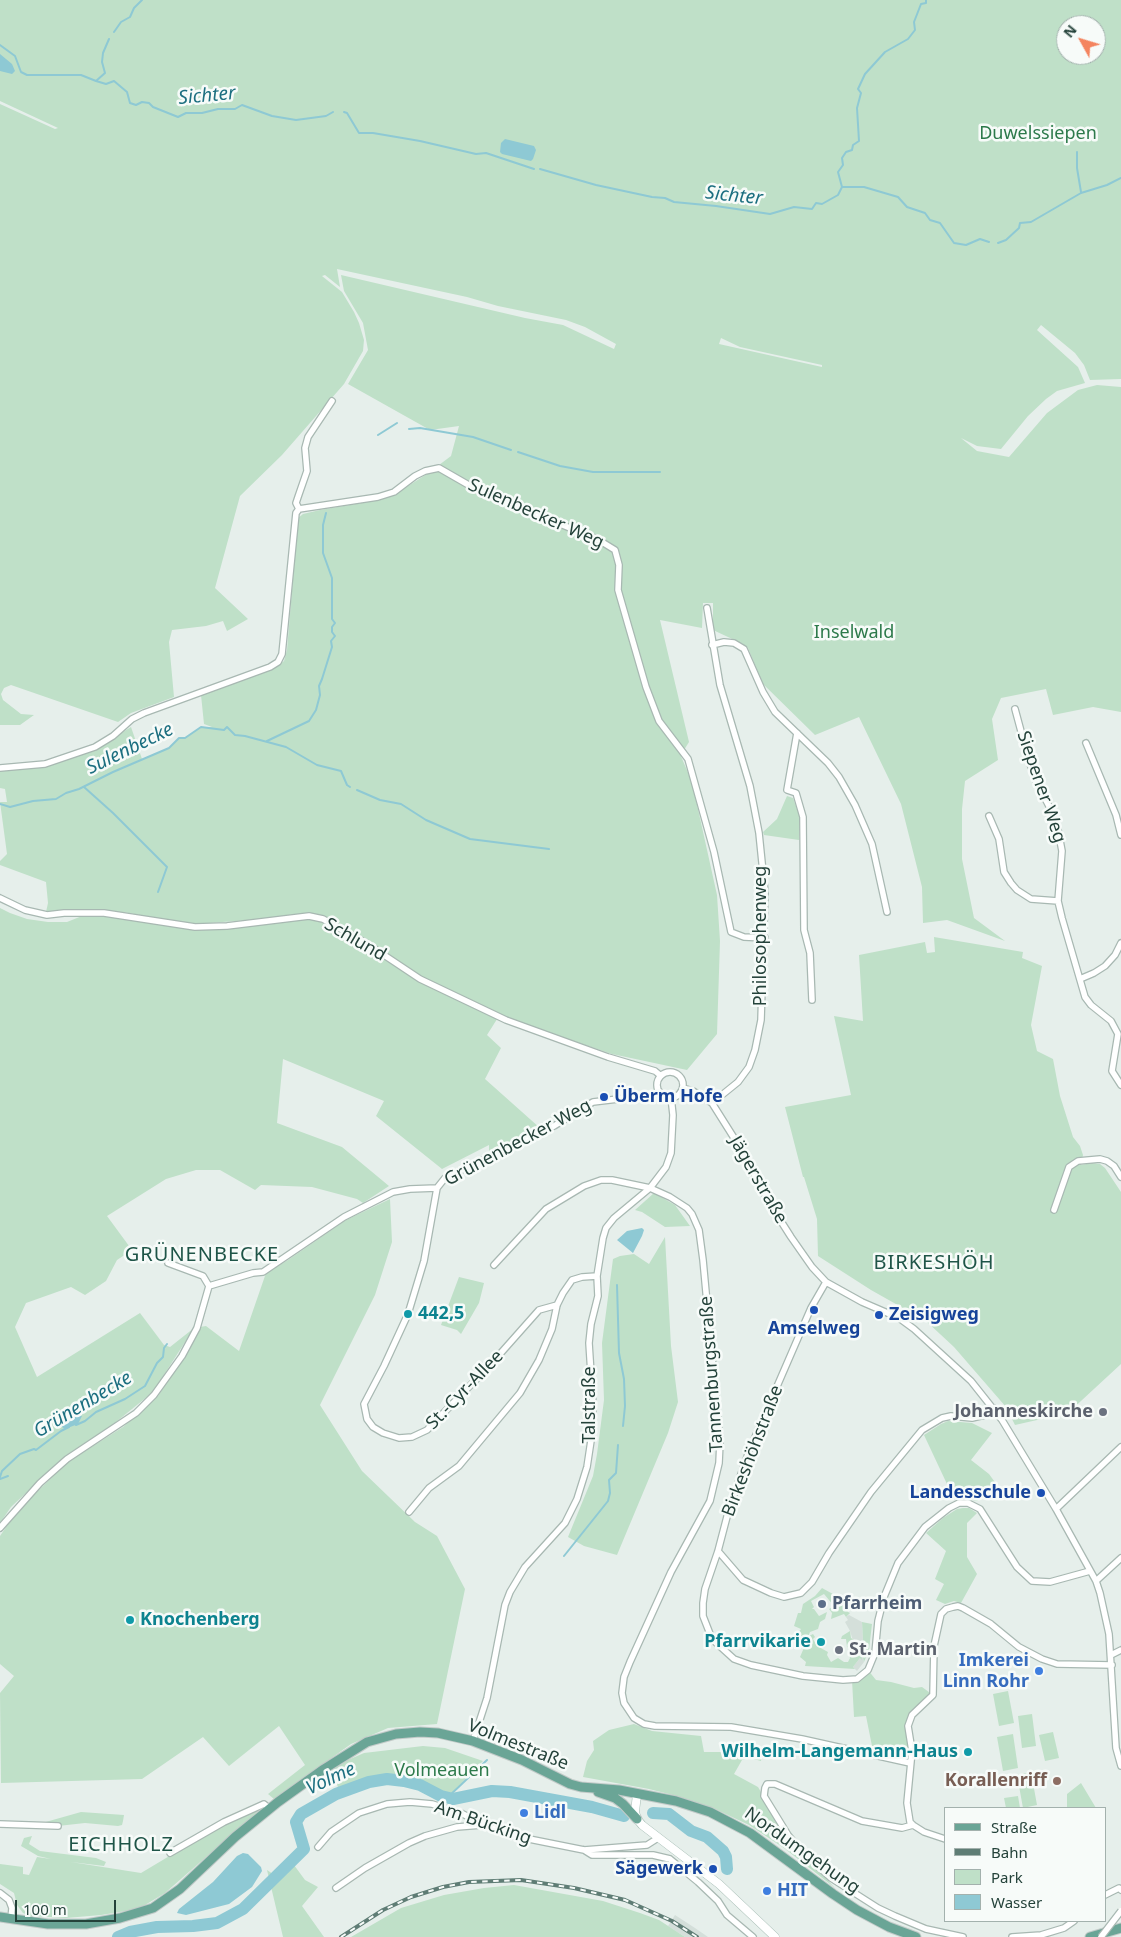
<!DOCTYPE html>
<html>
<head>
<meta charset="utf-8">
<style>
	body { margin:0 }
	#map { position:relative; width:1121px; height:1937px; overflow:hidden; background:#e6efeb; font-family:"Noto Sans",sans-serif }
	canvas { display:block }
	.legend { position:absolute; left:944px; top:1807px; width:162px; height:115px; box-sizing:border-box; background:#f7fbf9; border:1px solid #a3b1ad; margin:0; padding:6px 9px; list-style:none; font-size:15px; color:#24423a }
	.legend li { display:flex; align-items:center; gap:10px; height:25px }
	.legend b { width:25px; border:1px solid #a3b1ad }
	.north { position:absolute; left:1056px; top:15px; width:50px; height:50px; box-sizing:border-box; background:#f7fbf9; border:1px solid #a3b1ad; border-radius:50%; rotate:309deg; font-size:14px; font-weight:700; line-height:20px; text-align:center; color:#24423a }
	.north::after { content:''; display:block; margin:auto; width:18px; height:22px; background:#f4845f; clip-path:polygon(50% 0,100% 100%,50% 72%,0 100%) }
	.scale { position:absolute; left:15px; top:1900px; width:101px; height:22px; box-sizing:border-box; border:2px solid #24423a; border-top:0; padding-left:6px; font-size:15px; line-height:18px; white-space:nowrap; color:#24423a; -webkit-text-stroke:4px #f7fbf9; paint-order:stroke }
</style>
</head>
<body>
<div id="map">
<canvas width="1121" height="1937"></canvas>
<ul class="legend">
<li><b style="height:6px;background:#6aa596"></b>Straße</li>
<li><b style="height:6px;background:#5f7d75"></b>Bahn</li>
<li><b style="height:14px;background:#bfe0c8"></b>Park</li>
<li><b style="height:14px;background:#8ec9d4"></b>Wasser</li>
</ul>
<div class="north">N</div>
<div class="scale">100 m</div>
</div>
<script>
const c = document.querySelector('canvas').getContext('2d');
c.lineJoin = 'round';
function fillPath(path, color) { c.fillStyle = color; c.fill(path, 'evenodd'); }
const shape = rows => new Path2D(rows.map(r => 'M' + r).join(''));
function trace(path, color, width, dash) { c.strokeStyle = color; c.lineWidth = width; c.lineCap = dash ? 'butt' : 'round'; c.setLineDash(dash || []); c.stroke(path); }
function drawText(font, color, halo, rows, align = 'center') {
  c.font = font + ' "Noto Sans",sans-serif'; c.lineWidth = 5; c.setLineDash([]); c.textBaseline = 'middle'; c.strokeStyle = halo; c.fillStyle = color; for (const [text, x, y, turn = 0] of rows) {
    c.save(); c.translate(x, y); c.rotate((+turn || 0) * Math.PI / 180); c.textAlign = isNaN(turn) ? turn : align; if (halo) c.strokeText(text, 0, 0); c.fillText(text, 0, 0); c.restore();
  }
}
const built = shape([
	[849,1615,862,1622,863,1640,860,1645,864,1662,857,1671,853,1667,860,1658,858,1646,855,1647,850,1631,845,1622,848,1620,846,1617],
	[675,1915,695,1928,708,1937,685,1937,668,1926]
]);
const green = shape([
	[0,0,1121,0,1121,379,1090,380,1084,365,1075,353,1041,325,1037,330,1078,367,1085,383,1057,391,1046,399,1028,416,1001,449,977,446,961,438,977,451,1009,457,1047,413,1078,390,1097,385,1121,387,1121,712,1093,707,1053,715,1046,689,1001,698,992,719,998,760,965,781,962,809,962,859,974,918,1005,941,947,920,923,923,922,887,901,804,859,717,815,735,763,684,748,648,743,644,713,630,713,603,703,603,702,628,660,620,689,742,684,750,680,754,692,782,717,895,720,941,717,1034,687,1070,612,1054,499,1016,487,1035,501,1048,485,1079,540,1128,489,1153,489,1145,442,1169,376,1116,384,1101,283,1059,277,1123,342,1147,389,1186,363,1203,357,1199,312,1187,261,1185,255,1190,220,1170,196,1170,166,1179,107,1216,132,1250,117,1260,106,1281,85,1295,71,1287,26,1303,15,1327,37,1377,140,1313,164,1345,170,1347,194,1328,153,1392,111,1426,65,1456,11,1507,0,1523,0,908,10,913,27,919,48,922,67,922,87,914,195,928,309,918,331,925,409,975,492,1012,463,996,422,977,367,941,323,917,309,914,296,914,262,919,196,924,175,922,129,913,103,910,46,912,48,903,46,882,0,865,0,861,7,854,0,802,7,802,5,789,0,788,0,770,17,769,95,749,131,727,142,759,169,748,179,738,185,738,201,727,212,727,204,724,201,695,276,667,284,661,287,650,298,518,303,514,320,510,379,500,397,493,427,474,451,456,459,426,430,430,348,384,368,350,363,323,344,291,341,275,525,318,563,325,614,349,616,344,585,327,566,320,498,306,467,297,337,269,340,287,325,275,322,276,342,292,354,312,359,323,364,340,363,351,344,384,282,455,240,496,215,588,248,619,227,631,223,621,206,626,172,630,169,642,174,697,131,713,118,722,11,685,4,688,1,694,3,700,21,714,34,715,20,725,0,725,0,104,55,129,58,128,0,101],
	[1066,25,1096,25,1096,55,1066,55],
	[721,338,740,347,822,365,822,367,719,344],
	[787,796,793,798,800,817,799,840,764,835,763,832,777,819],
	[934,937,1023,952,1022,958,1042,966,1031,1025,1037,1051,1053,1059,1060,1096,1073,1137,1080,1146,1083,1155,1081,1165,1092,1163,1100,1164,1105,1168,1121,1192,1121,1364,1068,1413,1015,1425,1006,1407,954,1347,926,1321,871,1290,818,1256,817,1219,804,1177,803,1177,785,1107,851,1095,834,1016,863,1021,859,955,925,942,927,953,935,952],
	[654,1193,675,1205,690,1226,665,1227,642,1212,635,1210],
	[390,1199,392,1242,375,1295,320,1405,362,1471,415,1522,437,1536,465,1589,437,1724,388,1728,351,1744,274,1799,268,1794,305,1765,279,1726,229,1766,203,1737,142,1779,1,1783,0,1693,14,1676,0,1664,0,1536,17,1511,68,1462,123,1427,158,1396,182,1361,200,1327,206,1326,239,1351,266,1273,288,1260,346,1220],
	[665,1237,671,1346,678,1402,668,1433,617,1555,584,1546,568,1537,593,1476,597,1454,604,1400,602,1343,613,1259,620,1256,634,1254,649,1264],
	[459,1277,484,1283,479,1303,461,1334,457,1330,441,1325],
	[948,1421,972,1423,992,1433,971,1460,989,1474,997,1485,977,1501,964,1498,954,1499,924,1435,941,1424],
	[963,1508,969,1508,977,1513,967,1523,967,1557,977,1574,961,1603,954,1601,945,1604,936,1600,944,1584,935,1579,946,1551,926,1533,943,1518,957,1509],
	[822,1588,842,1599,848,1612,850,1613,846,1617,844,1614,831,1619,832,1613,829,1609,834,1606,824,1594,811,1601,814,1607,812,1609,814,1609,819,1616,827,1612,825,1619,820,1622,818,1629,810,1632,803,1649,792,1641,801,1629,794,1626,798,1613,801,1613,803,1604,815,1596],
	[862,1622,872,1624,869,1650,864,1662,860,1645,863,1640],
	[850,1631,851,1638,856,1641,855,1646,859,1646,862,1660,860,1658,853,1667,855,1669,805,1666,806,1662,800,1657,809,1636,813,1634,815,1637,813,1639,817,1646,828,1652,827,1655,831,1662,838,1658,844,1662,848,1662,850,1658,848,1652,850,1649,847,1647,846,1639,841,1639,842,1636],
	[868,1670,876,1680,891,1682,914,1688,922,1687,933,1695,910,1720,912,1751,905,1756,899,1757,899,1752,872,1746,866,1716,854,1717,852,1680],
	[1008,1691,1014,1723,999,1726,993,1694],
	[1032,1714,1036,1746,1022,1748,1018,1716],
	[634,1724,652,1731,701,1736,704,1752,762,1752,761,1761,750,1758,742,1760,734,1774,758,1787,789,1840,835,1888,784,1848,749,1825,713,1808,677,1796,649,1789,583,1777,587,1761,594,1750,593,1741,609,1730],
	[1053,1732,1059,1758,1045,1761,1039,1735],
	[1013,1734,1018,1768,1003,1771,997,1737],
	[423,1746,445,1748,483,1761,447,1798,420,1785,387,1779,369,1782,340,1793,332,1770,348,1760,364,1753],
	[1031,1772,1037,1805,1023,1808,1017,1775],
	[1081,1783,1096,1808,1067,1808,1067,1794],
	[1018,1796,1020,1808,1006,1808,1004,1798],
	[263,1807,165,1893,145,1905,132,1910,101,1915,66,1918,31,1916,23,1913,17,1905,14,1893,0,1884,0,1864,23,1867,23,1874,29,1875,37,1857,51,1859,38,1856,21,1846,24,1838,32,1836,29,1844,40,1851,96,1858,106,1862,104,1866,71,1862,141,1873,223,1824],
	[81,1812,124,1815,123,1821,122,1825,118,1826,85,1823,58,1826,35,1825],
	[294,1865,305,1880,318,1887,302,1906,324,1937,283,1937,267,1870,279,1878],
	[514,1885,603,1901,640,1913,659,1920,685,1937,351,1937,401,1908,444,1895,484,1888]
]);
const water = shape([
	[0,54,12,64,15,71,12,74,0,71],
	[505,139,534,146,536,150,533,159,531,161,502,154,500,152,501,143],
	[642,1228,644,1230,642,1236,633,1253,617,1240,627,1231],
	[77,1414,82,1416,78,1424,65,1429,62,1427,59,1422,60,1419],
	[243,1853,248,1854,261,1867,262,1871,252,1887,229,1904,186,1915,177,1913,179,1909,213,1882,237,1856]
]);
const stream = shape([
	[114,32,121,22,130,17,134,8,142,0],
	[0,45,15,56,21,72,27,75,81,75,96,81,105,73,102,62,103,53,109,39],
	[96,81,106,84,114,81,127,92,130,103,136,105,142,102,149,103,153,107,178,117,186,113,202,113,218,109,235,109,242,105,272,116,296,120,326,116,333,112],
	[344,112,347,113,359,133,373,133,420,141,476,154,486,153,534,169],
	[1077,152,1077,168,1081,192],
	[540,169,596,185,652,197,665,198,674,202,716,206,770,214,794,207,812,209,816,203,822,204,838,195,842,187,838,172,843,165,842,158,846,152,852,150,853,145,859,141,857,108,861,93,858,89,865,74,885,52,908,39,915,30,914,22,921,4,926,3,926,0],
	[843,187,864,187,898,197,907,207,925,213,930,220,940,223,954,243,966,245,980,239,989,242],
	[998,243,1006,240,1019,228,1020,223,1031,222,1081,193,1107,185,1121,178],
	[409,429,420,428,473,437,511,450],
	[378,435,397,423],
	[518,452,560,466,593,472,660,472],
	[267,741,309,721,316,710,320,695,319,686,322,679,332,647,331,641,335,636,332,632,332,627,335,623,332,619,332,578,323,553,323,525,326,513],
	[84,787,113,813,167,867,158,892],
	[357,790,380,800,401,804,426,820,470,839,549,849],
	[0,804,10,807,33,801,56,799,66,793,79,789,113,772,169,748,179,738,185,738,201,727,224,730,227,727,235,735,245,736,286,747,317,765,341,771,347,785,350,787],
	[617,1285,619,1353,624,1379,625,1406,623,1426],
	[76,1425,85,1421,96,1412,125,1399,145,1386,157,1363,163,1357,164,1348,167,1344],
	[0,1477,2,1471,20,1454,34,1449,36,1450,61,1431,69,1427],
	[0,1479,8,1476],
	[564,1556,608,1501,610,1493,609,1480,616,1473,618,1445],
	[447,1798,487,1760]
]);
const river = shape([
	[653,1813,669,1814,691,1831,707,1837,723,1851,726,1857,727,1869],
	[118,1937,130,1932,157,1927,193,1926,217,1923,243,1909,304,1849,296,1822,301,1814,336,1794,369,1782,387,1779,404,1781,420,1785,441,1796,453,1799,492,1791,510,1792,592,1807,624,1816]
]);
const street = shape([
	[299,509,296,503,298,497,307,471,305,448,308,437,332,401],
	[707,608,720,685,750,786,759,833,765,892,761,1020,755,1050,749,1067,738,1082,712,1103],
	[712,645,724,642,734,643,744,649,763,692,775,712,828,763,839,777,855,805,872,844,887,912],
	[1015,709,1029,761,1037,783,1051,810,1058,830,1062,851,1058,901,1062,918,1085,997,1091,1005,1111,1021,1118,1034,1112,1071,1121,1085],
	[797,733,787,790,796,793,803,817,804,930,810,953,812,1000],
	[1086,743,1116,815,1121,835],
	[0,768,45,764,95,747,113,736,132,719,144,713,270,667,278,662,282,654,296,513,299,509,378,497,394,492,415,476,425,471,439,468,479,491,597,539,615,550,619,565,618,590,646,687,659,721,688,759,714,852,731,932,744,937,765,938],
	[989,816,999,839,1004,872,1011,883,1017,890,1031,899,1058,901],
	[0,898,25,910,47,915,64,913,104,913,195,927,227,926,309,916,323,919,366,943,420,979,506,1020,608,1057,655,1071,661,1076],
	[1080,979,1094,973,1105,966,1115,955,1121,943],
	'657 1085a13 13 0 1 1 26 0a13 13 0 1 1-26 0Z',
	[683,1088,693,1091,712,1103,741,1149,770,1204,791,1237,812,1267,826,1282,862,1302,899,1318,914,1329,971,1381,1002,1420,1056,1509,1096,1581,1100,1593,1109,1634,1116,1748,1121,1766],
	[437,1188,424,1261,408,1314,384,1366,364,1404,367,1419,373,1427,383,1433,399,1438,412,1437,427,1430,492,1363,539,1310,557,1305],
	[437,1188,445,1178,554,1126,593,1102,652,1095,659,1091],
	[1054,1210,1069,1167,1078,1161,1100,1159,1107,1161,1114,1166,1121,1177],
	[168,1263,203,1276,209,1286],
	[494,1265,546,1209,584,1186,601,1180,612,1180,650,1188,670,1197,687,1208,692,1214,699,1230,703,1260,720,1442,719,1463,710,1501,671,1572,630,1662,624,1677,622,1693,624,1703,634,1718,644,1724,655,1726,731,1727,802,1739,910,1763],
	[826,1282,811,1308,749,1451,729,1509,718,1551,705,1589,703,1603,703,1616,712,1639,734,1659,751,1665,803,1676,843,1680,857,1679,868,1670,875,1653,878,1621,884,1597,898,1563,925,1527,949,1508,959,1503,968,1503,980,1509,1017,1567,1032,1581,1050,1582,1090,1571],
	[1056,1509,1121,1447],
	[409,1512,429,1488,459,1466,520,1393,539,1360,552,1329,557,1305,563,1293,572,1280,582,1277,597,1276],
	[0,1528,40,1483,67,1459,136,1413,154,1395,182,1356,197,1328,209,1286,253,1273,263,1272,344,1217,393,1192,410,1189,437,1188],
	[718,1551,743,1580,771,1593,784,1597,801,1593,812,1582,829,1553,871,1492,922,1430,942,1418,951,1416,972,1418,985,1415,994,1408],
	[1096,1581,1121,1558],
	[1111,1655,1121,1650],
	[473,1741,487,1698,505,1605,510,1592,525,1567,565,1523,577,1499,587,1467,592,1434,593,1405,589,1343,591,1324,598,1296,597,1276,603,1238,606,1228,614,1218,650,1188,666,1167,671,1153,673,1115,671,1097],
	[0,1824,58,1826],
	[913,1825,902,1828,862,1821,775,1784,767,1784,765,1788,764,1796,788,1835,802,1852,831,1878,878,1908,895,1916,926,1929,963,1937],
	[945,1839,924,1832,913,1825,910,1822,907,1803,912,1751,908,1726,912,1715,933,1695,934,1646,941,1614,946,1609,953,1607,958,1606,963,1608,991,1624,1019,1647,1042,1659,1057,1664,1112,1665],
	[318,1847,331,1832,359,1813,387,1804,410,1802,432,1804,461,1813,484,1825,514,1836,584,1850,647,1845,658,1838],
	[584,1850,592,1855,653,1855,670,1859,698,1882,718,1901,727,1915,753,1937],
	[170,1853,224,1822,264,1804,270,1809],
	[336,1888,365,1868,409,1843,425,1836,457,1827,482,1825],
	[0,1893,9,1900,12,1908,11,1919],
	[1105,1895,1119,1888,1121,1890],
	[1012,1937,1041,1935,1064,1928,1074,1921]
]);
const secondary = shape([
	[637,1794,635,1812,637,1819,642,1825,719,1884,775,1937]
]);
const primary = shape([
	[598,1792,615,1798,623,1804,637,1819],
	[0,1917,48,1924,86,1924,120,1918,153,1908,180,1889,235,1837,278,1802,324,1769,367,1742,396,1734,420,1732,438,1733,473,1741,522,1760,570,1784,581,1787,619,1790,676,1801,710,1812,750,1833,833,1894,857,1910,889,1927,916,1937],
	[1090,1937,1121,1928]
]);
const rail = shape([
	[341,1937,383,1910,411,1897,443,1887,469,1882,521,1880,574,1888,625,1900,672,1921,697,1937]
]);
const streetBridge = shape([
	[1101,1937,1121,1911]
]);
const markers = [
	[604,1097,5,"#1a4fb4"],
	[814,1310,5,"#1a4fb4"],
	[408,1314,5,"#0f9aa8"],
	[879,1315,5,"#1a4fb4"],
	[1103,1412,5,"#6b7280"],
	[1041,1493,5,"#1a4fb4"],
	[822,1604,5,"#5c6f8a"],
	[130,1620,5,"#0f9aa8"],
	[821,1642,5,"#0f9aa8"],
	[839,1650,5,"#6b7280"],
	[1039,1671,5,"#3f7fe0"],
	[968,1752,5,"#0f9aa8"],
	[1057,1781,5,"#8d6e63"],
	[524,1813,5,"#3f7fe0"],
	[713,1869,5,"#1a4fb4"],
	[767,1891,5,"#3f7fe0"]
];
const parkNames = [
	["Duwelssiepen",1038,134],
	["Inselwald",854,633],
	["Volmeauen",442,1771]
];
const streetNames = [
	["Sulenbecker Weg",536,514,24],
	["Siepener Weg",1041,787,71],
	["Philosophenweg",761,936,-90],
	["Schlund",355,940,30],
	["Grünenbecker Weg",518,1143,-28],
	["Jägerstraße",758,1180,60],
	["Tannenburgstraße",712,1374,-94],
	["St.-Cyr-Allee",465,1390,-46],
	["Talstraße",590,1405,-90],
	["Birkeshöhstraße",753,1451,-69],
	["Volmestraße",518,1745,22],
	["Am Bücking",483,1823,19],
	["Nordumgehung",802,1851,35]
];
const transitNames = [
	["Überm Hofe",614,1097],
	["Zeisigweg",889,1315],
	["Amselweg",814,1329,"center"],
	["Landesschule",1031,1493,"right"],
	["Sägewerk",703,1869,"right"]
];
const cultureNames = [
	["442,5",418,1314],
	["Knochenberg",140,1620],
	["Pfarrvikarie",811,1642,"right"],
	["Wilhelm-Langemann-Haus",958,1752,"right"]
];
const worshipNames = [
	["Johanneskirche",1093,1412],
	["St. Martin",849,1650,"left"]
];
const serviceNames = [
	["Pfarrheim",832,1604]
];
const shopNames = [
	["Imkerei",1029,1661,"right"],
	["Linn Rohr",1029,1682,"right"],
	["Lidl",534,1813],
	["HIT",777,1891]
];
const educationNames = [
	["Korallenriff",1047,1781]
];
const waterNames = [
	["Sichter",207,96,-5],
	["Sichter",734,196,6],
	["Sulenbecke",130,749,-26],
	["Grünenbecke",83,1405,-31],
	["Volme",331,1779,-25]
];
const quarterNames = [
	["GRÜNENBECKE",202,1255],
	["BIRKESHÖH",934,1263],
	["EICHHOLZ",121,1845]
];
fillPath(built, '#d4dfda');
fillPath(green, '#bfe0c8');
fillPath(water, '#8ec9d4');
trace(stream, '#8ec9d4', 2);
trace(river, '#8ec9d4', 12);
trace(street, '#a8b8b2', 8);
trace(secondary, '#a4bbb3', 9);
trace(primary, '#c2cac8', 11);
trace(street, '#fff', 5.5);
trace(secondary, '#fff', 8);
trace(primary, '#6aa596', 9);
trace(rail, '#5f7d75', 4);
trace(rail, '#f7fbf9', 2, [5.5]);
trace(streetBridge, '#a8b8b2', 8, []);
trace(streetBridge, '#fff', 5.5);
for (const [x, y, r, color] of markers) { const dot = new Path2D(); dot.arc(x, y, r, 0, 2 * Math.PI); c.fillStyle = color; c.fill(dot); trace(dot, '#f7fbf9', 2); }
drawText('18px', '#2d7a4b', '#f7fbf9', parkNames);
drawText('18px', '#24423a', '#f7fbf9', streetNames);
drawText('bold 18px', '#164399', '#f7fbf9', transitNames, 'left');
drawText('bold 18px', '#0d838f', '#f7fbf9', cultureNames, 'left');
drawText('bold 18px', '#5b616d', '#f7fbf9', worshipNames, 'right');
drawText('bold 18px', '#4e5e75', '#f7fbf9', serviceNames, 'left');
drawText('bold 18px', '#366cbe', '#f7fbf9', shopNames, 'left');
drawText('bold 18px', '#785e54', '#f7fbf9', educationNames, 'right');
drawText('italic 19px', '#1c6f80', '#f7fbf9', waterNames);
c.letterSpacing = '1px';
drawText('20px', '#1f5548', '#f7fbf9', quarterNames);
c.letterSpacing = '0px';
</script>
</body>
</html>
